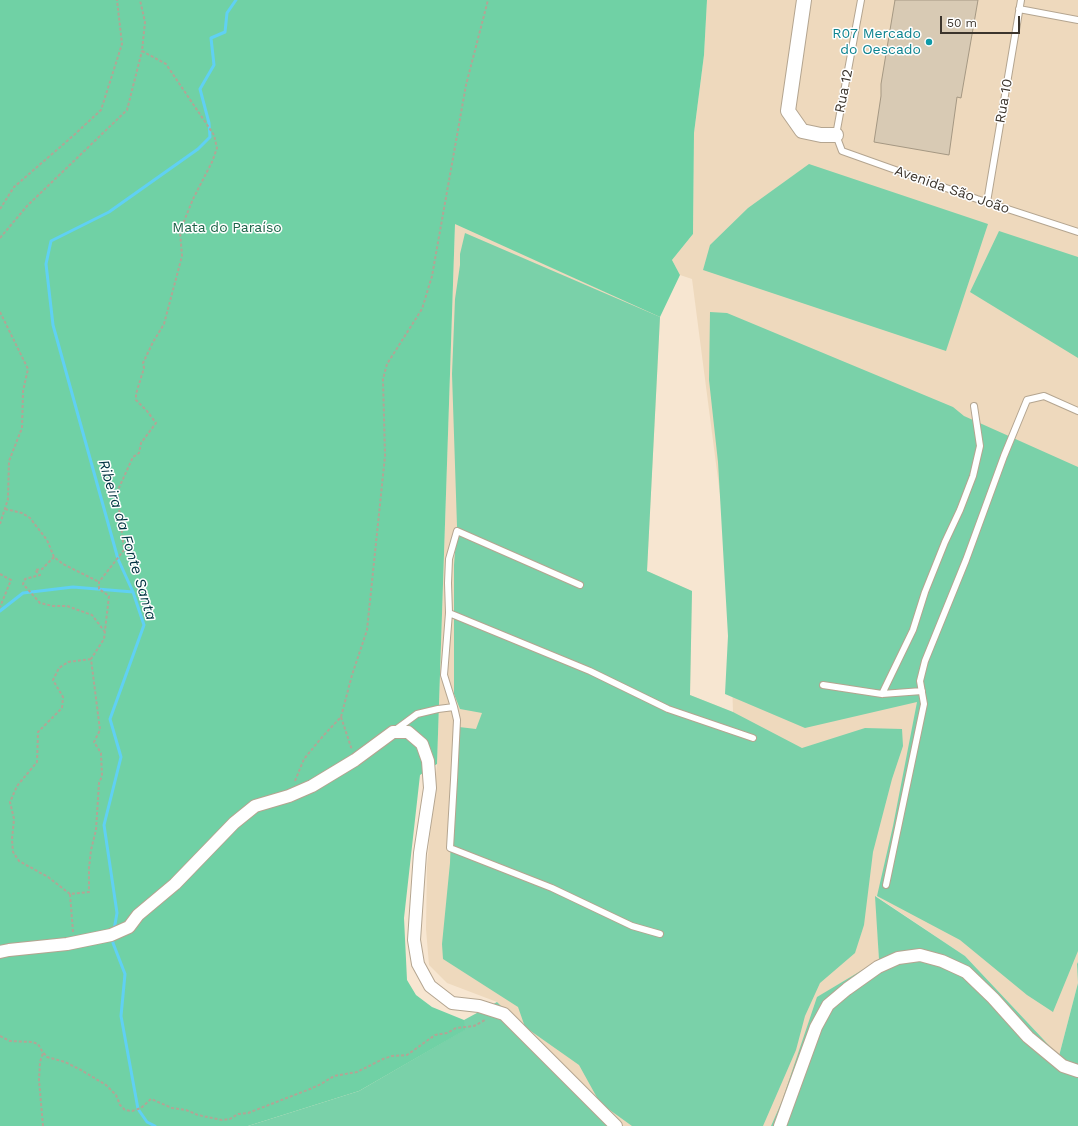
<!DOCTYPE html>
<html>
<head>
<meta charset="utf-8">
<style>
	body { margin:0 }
	#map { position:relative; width:1078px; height:1126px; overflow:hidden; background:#f7e6d1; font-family:"Work Sans",sans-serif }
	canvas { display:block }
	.scale { position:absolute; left:940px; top:16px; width:80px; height:18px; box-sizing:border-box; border:2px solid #3b342c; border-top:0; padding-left:5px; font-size:12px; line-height:14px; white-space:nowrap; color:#3b342c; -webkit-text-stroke:3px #fff; paint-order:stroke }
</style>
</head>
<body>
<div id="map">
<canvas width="1078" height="1126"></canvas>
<div class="scale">50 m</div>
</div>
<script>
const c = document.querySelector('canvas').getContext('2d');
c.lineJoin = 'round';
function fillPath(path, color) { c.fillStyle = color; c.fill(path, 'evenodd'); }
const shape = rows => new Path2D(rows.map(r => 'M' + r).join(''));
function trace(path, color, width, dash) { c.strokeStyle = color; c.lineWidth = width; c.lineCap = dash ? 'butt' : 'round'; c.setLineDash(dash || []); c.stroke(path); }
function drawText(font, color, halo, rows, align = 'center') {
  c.font = font + ' "Work Sans",sans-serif'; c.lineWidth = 3; c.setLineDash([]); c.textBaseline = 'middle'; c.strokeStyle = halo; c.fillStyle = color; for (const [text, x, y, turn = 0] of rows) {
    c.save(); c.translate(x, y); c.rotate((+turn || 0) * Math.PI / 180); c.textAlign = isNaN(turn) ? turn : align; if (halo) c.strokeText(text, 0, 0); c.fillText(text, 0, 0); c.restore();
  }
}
const built = shape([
	[707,0,1078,0,1078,962,1077,964,1078,983,1059,1056,965,956,876,896,879,960,782,1101,771,1126,623,1126,497,1002,447,983,429,965,426,929,427,865,437,764,455,223,660,317,647,571,692,591,690,695,733,712,728,556,692,279,680,275,672,260,693,234,694,133,704,55]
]);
const green = shape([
	[809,164,988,224,946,351,703,270,710,245,748,208],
	[999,231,1078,257,1078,358,970,292],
	[465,233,660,317,647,571,692,591,690,695,733,712,802,748,865,728,902,729,903,746,892,779,873,852,864,925,855,953,820,983,805,1016,796,1050,763,1126,632,1126,600,1103,579,1065,525,1027,518,1007,443,959,442,944,450,863,451,835,459,727,476,729,482,713,460,709,454,694,454,565,457,526,452,374,455,299,460,265,460,254],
	[710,312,727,313,953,407,964,416,1078,467,1078,951,1053,1012,1027,995,960,940,877,896,893,826,917,702,805,728,725,694,728,636,718,462,709,380],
	[875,896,965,956,1059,1056,1078,983,1077,964,1078,962,1078,1126,771,1126,782,1101,817,997,879,960],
	[497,1002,623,1126,248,1126,359,1091,464,1030,464,1020]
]);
const forest = shape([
	[0,0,707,0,704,55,694,133,693,234,672,260,680,275,660,317,455,224,437,764,420,775,404,918,407,980,416,995,432,1007,464,1020,465,1030,359,1091,248,1126,0,1126]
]);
const stream = shape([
	[0,611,23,593,73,587,133,592],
	[114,930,117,913,104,825,121,757,110,719,144,625,133,592,118,559,53,325,46,264,51,241,109,212,198,149,210,137,209,123,200,89,214,65,211,38,225,32,227,13,236,0],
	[113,937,113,943,125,974,121,1016,138,1109,147,1122,155,1126]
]);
const building = shape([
	[895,0,978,0,961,98,957,97,949,155,874,142,881,96,881,84,895,0]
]);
const path = shape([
	[0,209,14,187,74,135,101,110,122,44,117,0],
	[0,238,27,206,127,110,142,51],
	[0,312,28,369,23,391,22,428,9,461,8,499,0,524],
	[5,509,22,513,30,518,47,540,54,557,63,564,99,582],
	[54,557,42,569,35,570,40,575,25,579,23,584,40,603,53,606,67,606,92,615,105,632],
	[0,574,11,580,0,607],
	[341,717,352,750],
	[295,781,304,759,323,736,341,717,352,675,367,630,385,456,383,379,387,364,422,309,432,276,466,85,488,0],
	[70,894,48,877,19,861,13,852,12,839,14,819,10,802,17,786,37,762,38,732,62,708,63,697,53,680,59,668,68,662,91,659],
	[73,932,70,894,89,892,89,868,91,850,96,830,99,783,102,776,101,753,94,742,100,730,91,659,104,639,109,596,99,589,99,582,124,550,117,492,133,457,139,453,141,443,156,423,147,411,136,400,136,394,144,368,143,363,153,342,164,324,182,256,180,231,193,199,212,162,217,148,214,135,166,64,142,51,145,22,140,0],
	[0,1036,10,1041,32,1042,38,1044,42,1051,47,1057,65,1062,81,1070,106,1085,116,1095,120,1105,125,1110,132,1111,141,1108,151,1099,172,1108,186,1110,198,1115,222,1120,230,1119,238,1114,248,1113,310,1089,321,1084,334,1076,357,1072,383,1059,392,1056,407,1055,435,1035,447,1033,456,1028,474,1026,485,1020],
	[43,1126,39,1080,40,1062,43,1053]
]);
const service = shape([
	[861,0,836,135,842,151,977,199,1078,232],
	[1019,9,1078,20],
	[987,202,1021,0],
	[449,613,590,671,668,709,753,738],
	[823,685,882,694,922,691],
	[882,694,913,630,925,592,945,542,960,510,973,476,980,446,974,406],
	[454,707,457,720,454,780,450,848,552,888,632,926,660,934],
	[394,731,417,714,438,709,454,707,444,675,449,613,448,583,449,559,457,531,580,585],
	[886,885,924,704,920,681,925,661,966,560,1004,456,1027,400,1044,396,1078,411]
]);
const minor = shape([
	[0,952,9,950,67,944,111,935,129,927,138,915,175,884,234,823,255,806,289,796,312,786,355,760,393,732,408,732,422,744,428,761,430,788,420,853,414,940,418,964,430,986,452,1003,479,1006,504,1014,616,1126],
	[780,1126,816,1027,828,1005,847,989,878,967,898,958,920,955,942,961,966,972,993,998,1028,1037,1063,1066,1078,1071]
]);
const tertiary = shape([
	[804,0,788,111,802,131,821,135,836,135]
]);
const markers = [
	[929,42,4,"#0f9aa8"]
];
const cultureNames = [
	["R07 Mercado",921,34],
	["do Oescado",921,50]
];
const streetNames = [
	["Rua 12",844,91,-79],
	["Rua 10",1004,101,-80],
	["Avenida São João",952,190,19]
];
const parkNames = [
	["Mata do Paraíso",227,228]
];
const waterNames = [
	["Ribeira da Fonte Santa",127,540,73]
];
fillPath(built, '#eed9bd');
fillPath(green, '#7ad1a9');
fillPath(forest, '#70d1a5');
trace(stream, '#60d0f3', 3);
fillPath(building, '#d8cab4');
trace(building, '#a59883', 1);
trace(service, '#b4a590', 8);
trace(minor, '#b4a590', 14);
trace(tertiary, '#b4a590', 16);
trace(path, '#b2a595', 2, [3, 2]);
trace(service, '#fff', 6);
trace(minor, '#fff', 12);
trace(tertiary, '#fff', 14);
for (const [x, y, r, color] of markers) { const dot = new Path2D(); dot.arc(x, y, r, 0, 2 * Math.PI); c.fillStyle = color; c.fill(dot); trace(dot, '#fff', 1.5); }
drawText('14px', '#0d838f', '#fff', cultureNames, 'right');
drawText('14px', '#3b342c', '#fff', streetNames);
drawText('14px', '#1c6448', '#fff', parkNames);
drawText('italic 15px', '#003341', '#fff', waterNames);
</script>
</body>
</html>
